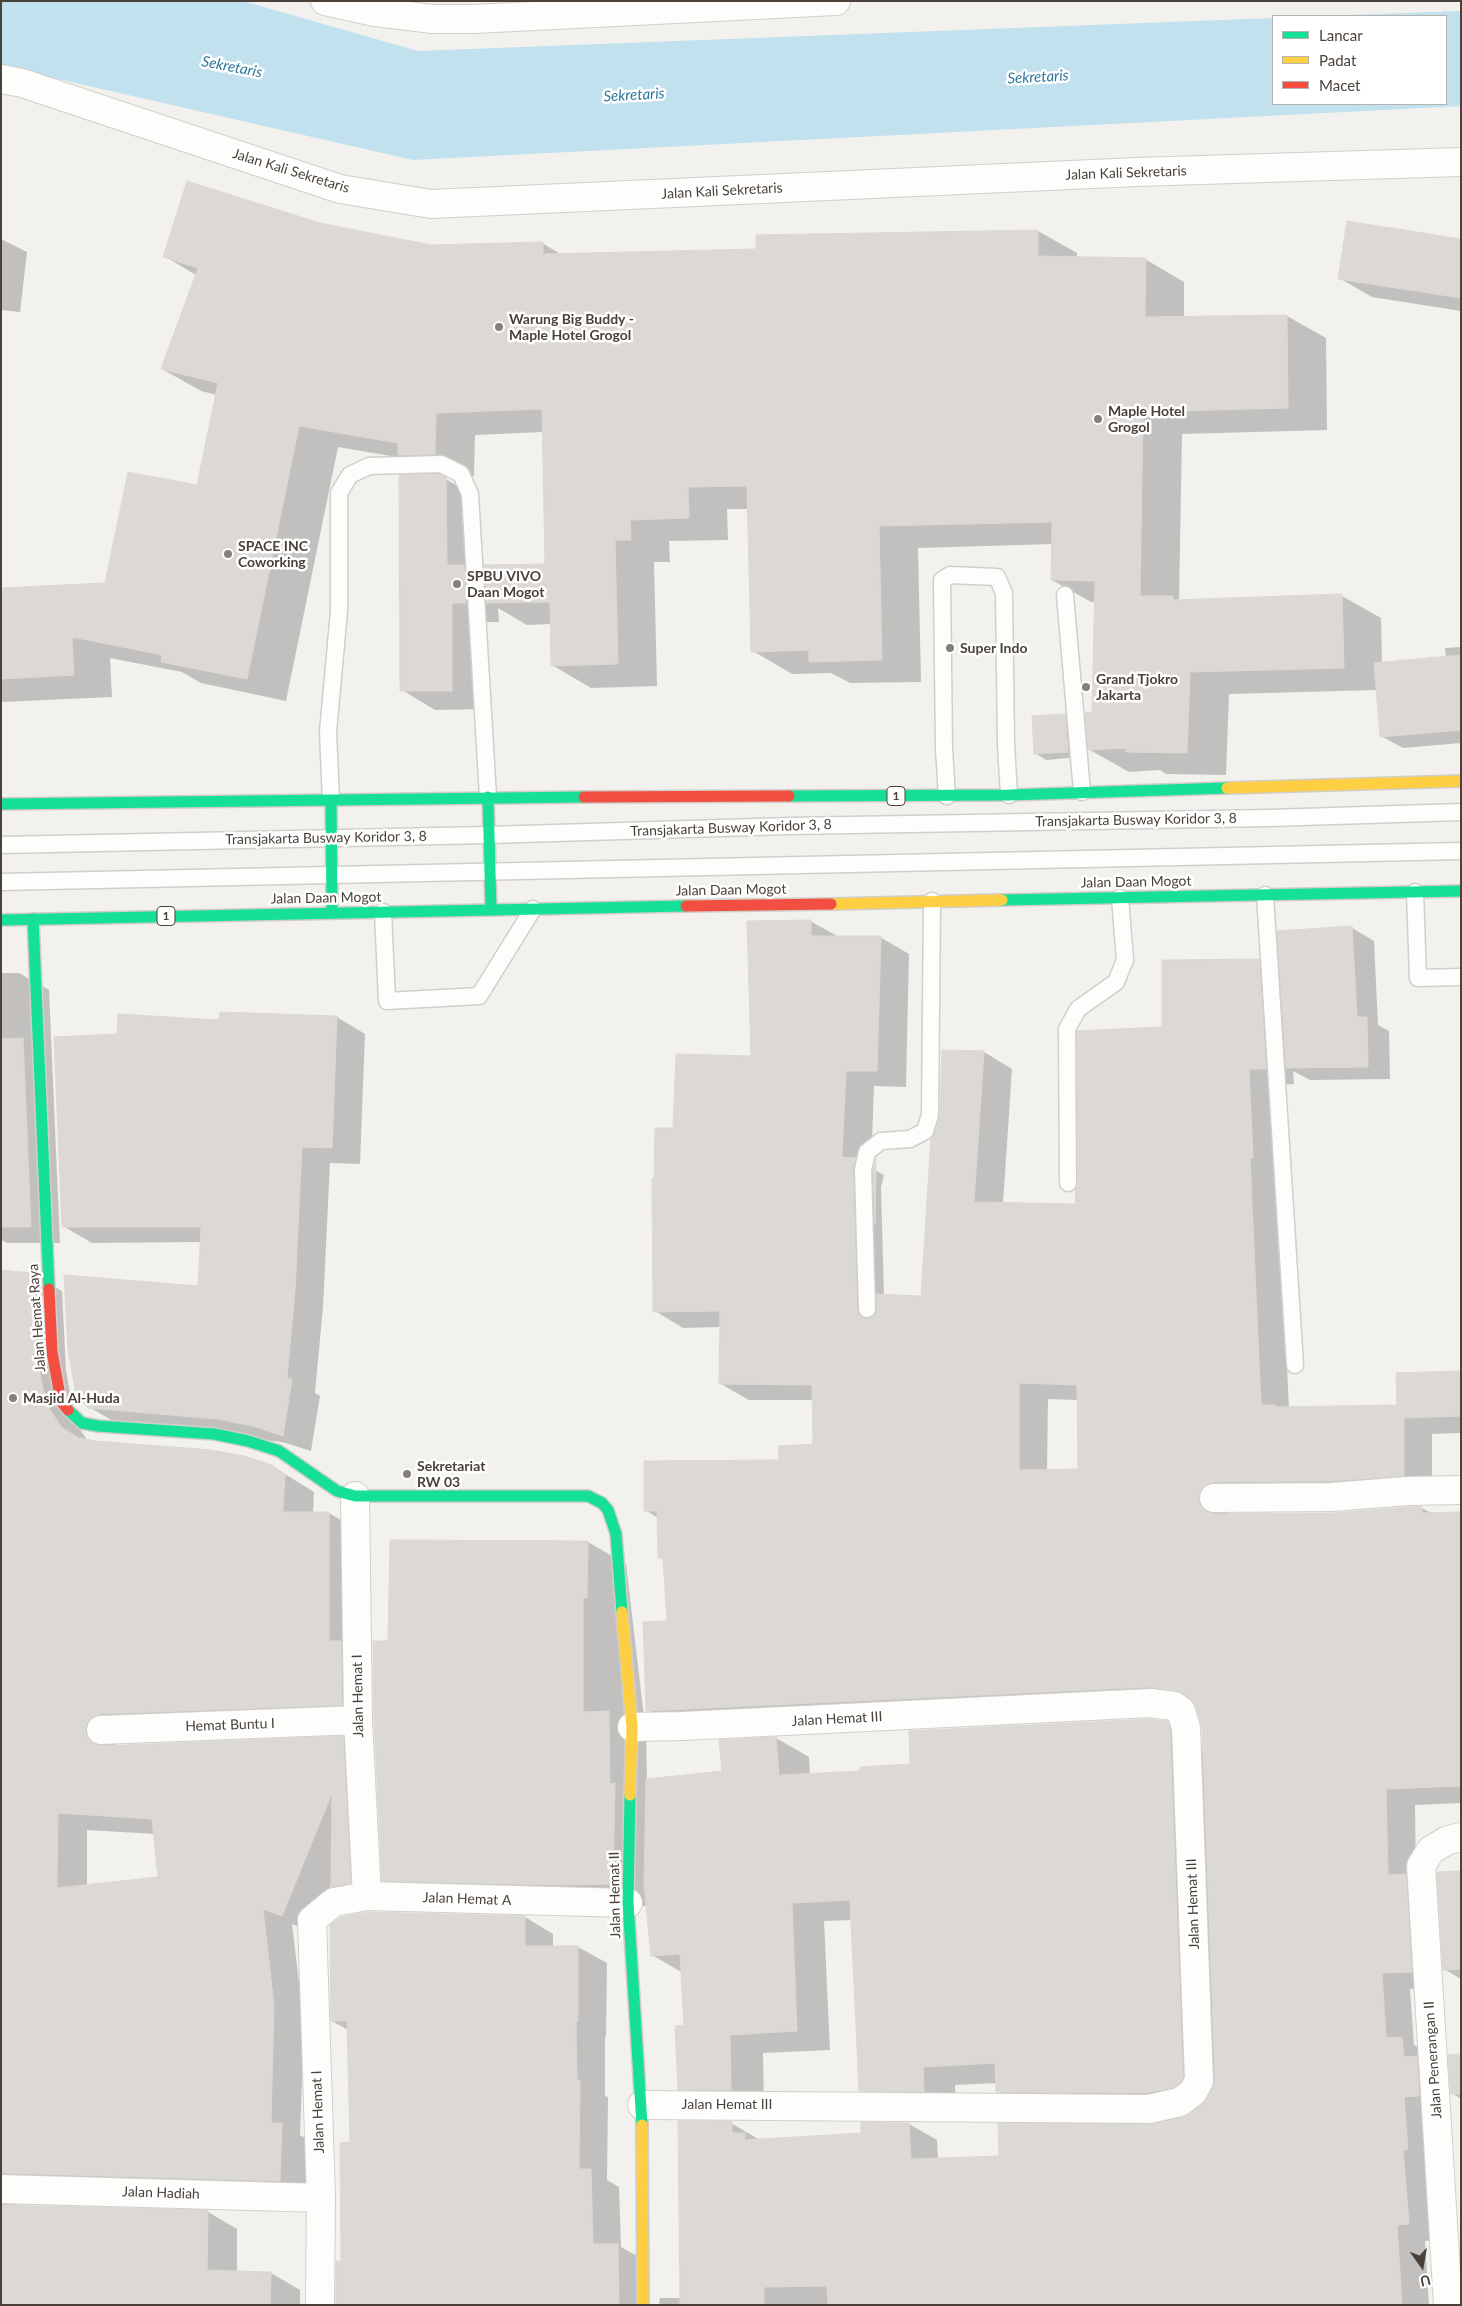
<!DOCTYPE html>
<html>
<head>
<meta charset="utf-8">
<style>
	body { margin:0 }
	#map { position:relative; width:1462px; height:2306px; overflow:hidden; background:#f3f1ee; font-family:Lato,sans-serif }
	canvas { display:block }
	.frame { position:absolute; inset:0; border:2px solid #4a4239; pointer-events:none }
	.legend { position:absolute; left:1272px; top:15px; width:175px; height:90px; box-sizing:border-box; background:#fff; border:1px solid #b7b3b0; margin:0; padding:6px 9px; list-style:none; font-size:15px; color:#4a4239 }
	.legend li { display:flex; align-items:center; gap:10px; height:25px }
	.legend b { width:25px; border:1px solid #b7b3b0 }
	.north { position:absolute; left:1397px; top:2241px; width:50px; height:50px; -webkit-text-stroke:4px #fff; paint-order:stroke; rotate:167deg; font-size:14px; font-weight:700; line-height:20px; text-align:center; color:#4a4239 }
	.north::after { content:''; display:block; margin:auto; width:18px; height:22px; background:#4a4239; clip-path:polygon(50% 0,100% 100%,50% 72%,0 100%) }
</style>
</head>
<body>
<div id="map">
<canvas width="1462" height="2306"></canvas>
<div class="frame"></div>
<ul class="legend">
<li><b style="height:6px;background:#16e098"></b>Lancar</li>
<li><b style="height:6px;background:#ffcf43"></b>Padat</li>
<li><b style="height:6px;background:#f24e42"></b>Macet</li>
</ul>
<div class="north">U</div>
</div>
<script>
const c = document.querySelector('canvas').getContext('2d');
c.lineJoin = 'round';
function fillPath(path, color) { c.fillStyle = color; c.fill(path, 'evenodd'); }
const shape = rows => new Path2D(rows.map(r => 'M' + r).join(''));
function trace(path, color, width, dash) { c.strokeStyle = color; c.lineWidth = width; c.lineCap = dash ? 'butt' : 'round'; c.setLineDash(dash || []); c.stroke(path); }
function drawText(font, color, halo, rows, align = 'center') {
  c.font = font + ' Lato,sans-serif'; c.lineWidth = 5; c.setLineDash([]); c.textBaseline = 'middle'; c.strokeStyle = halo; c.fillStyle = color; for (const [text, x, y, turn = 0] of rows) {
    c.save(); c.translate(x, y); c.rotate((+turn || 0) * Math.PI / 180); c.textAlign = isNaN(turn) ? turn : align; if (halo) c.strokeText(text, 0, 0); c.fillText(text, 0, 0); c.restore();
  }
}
const water = shape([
	[1,1,243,1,418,51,1273,18,1273,104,1446,104,1446,16,1320,16,1461,11,1461,106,413,160,1,66]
]);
const shadow = shape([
	[319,224,431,246,542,243,562,255,757,250,1038,231,1077,253,1077,258,1145,259,1184,282,1184,318,1287,316,1326,338,1327,430,1182,434,1179,601,1342,596,1381,618,1382,663,1446,658,1445,648,1461,647,1461,743,1403,748,1381,736,1377,690,1229,694,1226,775,1166,774,1160,770,1129,772,1090,750,1093,713,1096,602,1091,602,1052,580,1053,544,918,548,921,682,850,683,831,673,792,674,753,651,749,509,727,509,728,540,669,541,670,562,654,562,657,686,591,688,552,665,551,624,527,625,498,608,499,622,484,622,485,709,435,710,402,690,436,475,408,459,338,447,286,701,201,683,182,672,110,658,112,697,1,702,1,589,106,584,198,487,217,395,201,391,162,369,196,275,164,256],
	[543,432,546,565,486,579,479,575,479,498,442,477,474,476,475,435],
	[1,239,27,252,20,312,1,310],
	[1461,240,1461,311,1372,297,1339,278],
	[1065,715,1076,722,1079,757,1046,760,1035,753],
	[810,921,839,937,880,937,909,954,906,1087,874,1086,871,1168,884,1175,881,1187,884,1296,922,1297,984,1052,1012,1069,1003,1204,1077,1205,1164,1028,1259,960,1281,973,1352,928,1374,941,1378,1025,1389,1031,1390,1079,1310,1080,1293,1071,1294,1084,1277,1085,1278,1174,1289,1408,1398,1406,1461,1372,1461,1433,1432,1434,1432,1491,1228,1507,1227,1515,1332,1514,1422,1508,1433,1514,1461,1513,1461,1803,1415,1805,1416,1881,1440,1987,1410,1989,1414,2045,1430,2054,1437,2240,1425,2241,1429,2305,659,2305,660,2298,681,2298,731,2123,760,2140,863,2134,909,2124,937,2140,938,2159,1001,2157,1152,2126,1190,2116,1201,2107,1181,2112,1031,2110,998,2091,997,2083,955,2085,956,2110,894,2109,861,2090,853,1920,824,1921,830,2050,763,2053,764,2108,712,2108,679,2089,685,2027,683,1973,652,1955,647,1906,594,1907,421,1902,383,1880,390,1642,588,1542,626,1564,646,1734,647,1781,723,1772,776,1738,809,1757,810,1774,861,1772,911,1765,1167,1722,1200,1741,1202,1747,1179,1734,1178,1736,1204,1751,1203,1727,1197,1706,1180,1703,676,1727,648,1710,668,1622,665,1560,659,1557,658,1518,645,1510,780,1461,814,1445,814,1400,749,1400,721,1384,721,1327,683,1328,655,1311,656,1181,674,1129,752,1057],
	[1048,1399,1078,1400,1079,1471,1047,1471],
	[1,973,19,973,49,990,60,1243,7,1243,1,1240],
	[221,1013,337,1017,365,1034,360,1164,330,1163,323,1307,315,1393,320,1396,311,1451,282,1442,118,1424,89,1407,199,1288,201,1242,92,1243,63,1226,118,1036,220,1021],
	[1,1271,32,1274,62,1291,66,1370,75,1422,88,1441,272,1466,314,1492,313,1513,329,1513,358,1530,371,1721,117,1739,115,1746,343,1737,372,1754,361,1903,331,1885,311,1932,292,1924,304,2024,300,2135,311,2141,309,2197,17,2197,15,2206,208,2212,237,2229,237,2272,271,2273,300,2290,300,2305,1,2305],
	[87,1830,155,1834,159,1879,87,1886],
	[1461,1873,1461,1979,1444,1969],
	[525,1917,553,1934,553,1947,578,1947,607,1963,606,2037,605,2037,605,2096,608,2097,607,2180,619,2187,621,2247,646,2261,647,2305,338,2305,352,2144,348,2030,332,2021],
	[1461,2055,1461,2099,1452,2093]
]);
const building = shape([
	[187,181,320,223,431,245,543,242,543,254,756,249,756,235,1038,230,1038,256,1146,258,1145,317,1287,315,1288,408,1143,412,1140,596,1173,596,1173,600,1342,594,1344,668,1190,672,1187,753,1126,752,1126,748,1088,750,1085,713,1092,712,1095,581,1051,580,1052,522,879,526,882,660,809,662,809,650,751,652,747,486,688,487,689,518,630,520,631,540,615,540,618,664,551,666,550,602,486,603,484,565,545,564,542,409,436,413,435,454,398,455,398,443,299,426,247,679,161,662,162,655,72,637,74,675,1,679,1,588,105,583,128,472,197,485,218,383,161,369,198,268,163,257,187,181],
	[1347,221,1461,239,1461,298,1338,279,1347,221],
	[439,474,446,478,447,565,464,565,466,603,452,603,452,691,400,691,399,475,439,474],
	[1461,655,1461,730,1380,737,1374,663,1461,655],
	[1065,714,1068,752,1034,754,1032,716,1065,714],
	[811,920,811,936,881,936,877,1071,846,1071,842,1157,856,1158,853,1170,857,1309,862,1318,868,1319,876,1314,877,1294,921,1296,931,1138,940,1115,942,1050,984,1051,974,1202,1076,1204,1075,1189,1078,1183,1077,1031,1162,1027,1162,960,1259,959,1266,1069,1249,1069,1253,1158,1250,1158,1261,1405,1276,1405,1276,1407,1397,1405,1396,1373,1461,1371,1461,1416,1404,1418,1404,1476,1331,1481,1214,1482,1206,1485,1200,1491,1198,1498,1201,1506,1207,1512,1214,1514,1332,1513,1422,1506,1422,1513,1461,1512,1461,1786,1386,1789,1388,1875,1406,1874,1412,1972,1382,1973,1386,2038,1402,2037,1404,2057,1417,2056,1419,2096,1404,2097,1408,2149,1403,2150,1409,2224,1397,2225,1402,2305,828,2305,827,2286,764,2287,764,2305,680,2305,678,2121,732,2121,732,2133,745,2133,745,2140,861,2133,861,2122,909,2123,911,2159,999,2156,998,2123,1152,2124,1190,2114,1206,2100,1215,2080,1202,1727,1196,1706,1183,1693,1150,1687,646,1711,643,1622,667,1621,663,1558,658,1558,657,1511,644,1511,644,1461,779,1460,778,1446,813,1444,812,1385,719,1384,720,1311,653,1312,652,1179,654,1179,655,1128,673,1128,676,1054,751,1056,747,921,811,920],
	[1019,1383,1077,1385,1078,1469,1019,1470,1019,1383],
	[1352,926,1357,1017,1367,1017,1368,1067,1286,1068,1277,931,1352,926],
	[220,1012,337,1016,332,1148,302,1147,295,1290,287,1378,292,1379,283,1436,253,1426,217,1419,88,1408,76,1395,68,1350,64,1275,198,1286,201,1227,62,1227,54,1037,117,1034,118,1014,219,1020,220,1012],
	[23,1038,31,1227,1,1227,1,1039,23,1038],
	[876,1159,875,1224,873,1171,876,1159],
	[1,1270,33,1273,36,1353,46,1404,62,1428,79,1438,95,1441,212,1450,244,1456,272,1465,278,1469,277,1471,285,1474,283,1512,329,1512,329,1641,341,1641,342,1705,100,1714,92,1717,87,1723,85,1730,88,1739,94,1744,102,1746,343,1736,351,1883,331,1887,332,1793,282,1916,263,1909,274,2006,271,2123,282,2123,280,2181,1,2173,1,1270],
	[58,1813,152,1819,158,1877,57,1888,58,1813],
	[390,1540,588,1541,587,1598,583,1598,583,1712,609,1711,610,1784,615,1783,613,1884,555,1885,382,1881,374,1720,373,1641,388,1641,390,1540],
	[1150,1719,1168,1721,1170,1731,1183,2077,1181,2082,1173,2088,1147,2093,996,2092,995,2063,923,2067,924,2092,859,2091,850,1900,792,1903,797,2031,730,2035,731,2090,678,2090,675,2026,684,2025,680,1954,651,1956,644,1884,646,1779,722,1771,719,1740,776,1737,779,1775,860,1771,860,1767,910,1764,909,1731,1150,1719],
	[1461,1871,1461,1969,1443,1970,1437,1872,1461,1871],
	[368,1912,525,1916,525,1946,578,1946,578,2021,576,2021,577,2080,580,2080,579,2169,591,2169,593,2244,618,2244,619,2305,336,2305,336,2261,341,2261,340,2143,350,2142,347,2021,331,2021,330,1925,341,1917,368,1912],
	[1461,2054,1461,2094,1451,2094,1448,2055,1461,2054],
	[1,2205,208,2210,207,2270,271,2272,270,2305,1,2305,1,2205]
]);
const lane = shape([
	[1065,595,1082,792],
	[947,796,944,749,942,580,950,575,997,577,1004,593,1006,745,1009,795],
	[331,800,328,732,339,611,339,493,350,475,369,466,441,464,461,474,470,494,488,797],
	[1,845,488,835,789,826,1270,818,1461,812],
	[1,882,1461,851],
	[1415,892,1418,978,1461,977],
	[1265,895,1295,1365],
	[383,912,387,1001,479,996,533,909],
	[1068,1183,1067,1029,1078,1009,1116,982,1125,960,1120,898],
	[867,1309,863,1170,867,1152,881,1141,910,1139,925,1131,930,1115,932,901]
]);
const street = shape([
	[325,1,375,12,433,19,474,19,836,1],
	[1,79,22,83,340,189,431,204,1137,172,1461,162],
	[355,1496,358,1720,367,1896],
	[1214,1498,1332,1497,1407,1491,1461,1490],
	[632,1727,683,1726,1151,1703,1174,1706,1181,1711,1186,1728,1199,2081,1193,2092,1180,2102,1149,2109,642,2105],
	[101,1730,358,1720],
	[1,2189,321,2198],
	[320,2305,321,2198,312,1920,334,1902,367,1896,628,1903],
	[1448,2305,1421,1866,1431,1850,1448,1840,1461,1837]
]);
const fast = shape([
	[789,796,1009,795,1227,788],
	[488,797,491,910],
	[331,800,332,913],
	[1,804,584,797],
	[1002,900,1461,891],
	[33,919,49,1289],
	[1,920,686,906],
	[68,1410,82,1423,98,1426,214,1434,248,1441,279,1451,337,1491,355,1496,588,1496,602,1503,608,1510,616,1534,622,1612],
	[630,1795,628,1903,642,2125]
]);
const slow = shape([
	[1227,788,1461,781],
	[831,904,1002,900],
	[622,1612,632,1727,630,1795],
	[642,2125,643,2305]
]);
const jam = shape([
	[584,797,789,796],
	[686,906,831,904],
	[49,1289,52,1352,61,1401,68,1410]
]);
const markers = [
	[499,327,5,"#857f78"],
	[1098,419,5,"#857f78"],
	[228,554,5,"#857f78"],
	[457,584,5,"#857f78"],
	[950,648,5,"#857f78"],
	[1086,687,5,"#857f78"],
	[13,1398,5,"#857f78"],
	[407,1474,5,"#857f78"]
];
const shields = [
	[896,796,18],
	[166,916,18]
];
const shieldNames = [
	["1",896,796],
	["1",166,916]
];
const streetNames = [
	["Jalan Kali Sekretaris",291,171,17],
	["Jalan Kali Sekretaris",1126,173,-2],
	["Jalan Kali Sekretaris",722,191,-3],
	["Transjakarta Busway Koridor 3, 8",1136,820,-1],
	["Transjakarta Busway Koridor 3, 8",731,828,-2],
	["Transjakarta Busway Koridor 3, 8",326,838,-1],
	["Jalan Daan Mogot",1136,882,-1],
	["Jalan Daan Mogot",731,890,-1],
	["Jalan Daan Mogot",326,898,-1],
	["Jalan Hemat Raya",37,1318,-94],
	["Jalan Hemat I",358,1696,-91],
	["Jalan Hemat III",837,1719,-3],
	["Hemat Buntu I",230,1725,-2],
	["Jalan Hemat II",615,1895,-91],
	["Jalan Hemat A",467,1899,2],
	["Jalan Hemat III",1193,1904,-92],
	["Jalan Penerangan II",1433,2060,-94],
	["Jalan Hemat III",727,2104],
	["Jalan Hemat I",318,2112,-92],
	["Jalan Hadiah",161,2193,2]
];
const poiNames = [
	["Warung Big Buddy -",509,319],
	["Maple Hotel Grogol",509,335],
	["Maple Hotel",1108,411],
	["Grogol",1108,427],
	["SPACE INC",238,546],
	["Coworking",238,562],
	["SPBU VIVO",467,576],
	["Daan Mogot",467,592],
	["Super Indo",960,648],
	["Grand Tjokro",1096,679],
	["Jakarta",1096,695],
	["Masjid Al-Huda",23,1398],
	["Sekretariat",417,1466],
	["RW 03",417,1482]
];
const waterNames = [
	["Sekretaris",232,67,11],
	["Sekretaris",1038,77,-3],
	["Sekretaris",634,95,-3]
];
fillPath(water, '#c1e1ef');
fillPath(shadow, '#0003');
fillPath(building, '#dbd8d5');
trace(building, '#dbd8d4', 1);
trace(lane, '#d1cfcb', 19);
trace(street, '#d1cfcb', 30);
trace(fast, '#d2cdc5', 14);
trace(slow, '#d2cdc5', 14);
trace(jam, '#d2cdc5', 14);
trace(lane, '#fdfdfc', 16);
trace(street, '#fdfdfc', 28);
trace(fast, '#16e098', 11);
trace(slow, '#ffcf43', 11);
trace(jam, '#f24e42', 11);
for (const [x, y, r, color] of markers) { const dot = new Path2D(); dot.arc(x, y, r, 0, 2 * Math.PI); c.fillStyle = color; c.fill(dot); trace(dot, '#fff', 2); }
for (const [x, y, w] of shields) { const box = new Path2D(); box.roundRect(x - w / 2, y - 9.5, w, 19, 4); c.fillStyle = '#fff'; c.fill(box); trace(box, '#4a4239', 1); }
drawText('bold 12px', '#4a4239', null, shieldNames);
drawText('14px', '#4a4239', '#fff', streetNames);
drawText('bold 14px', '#4a4239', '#fff', poiNames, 'left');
drawText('italic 15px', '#2f799c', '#fff', waterNames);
</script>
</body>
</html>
